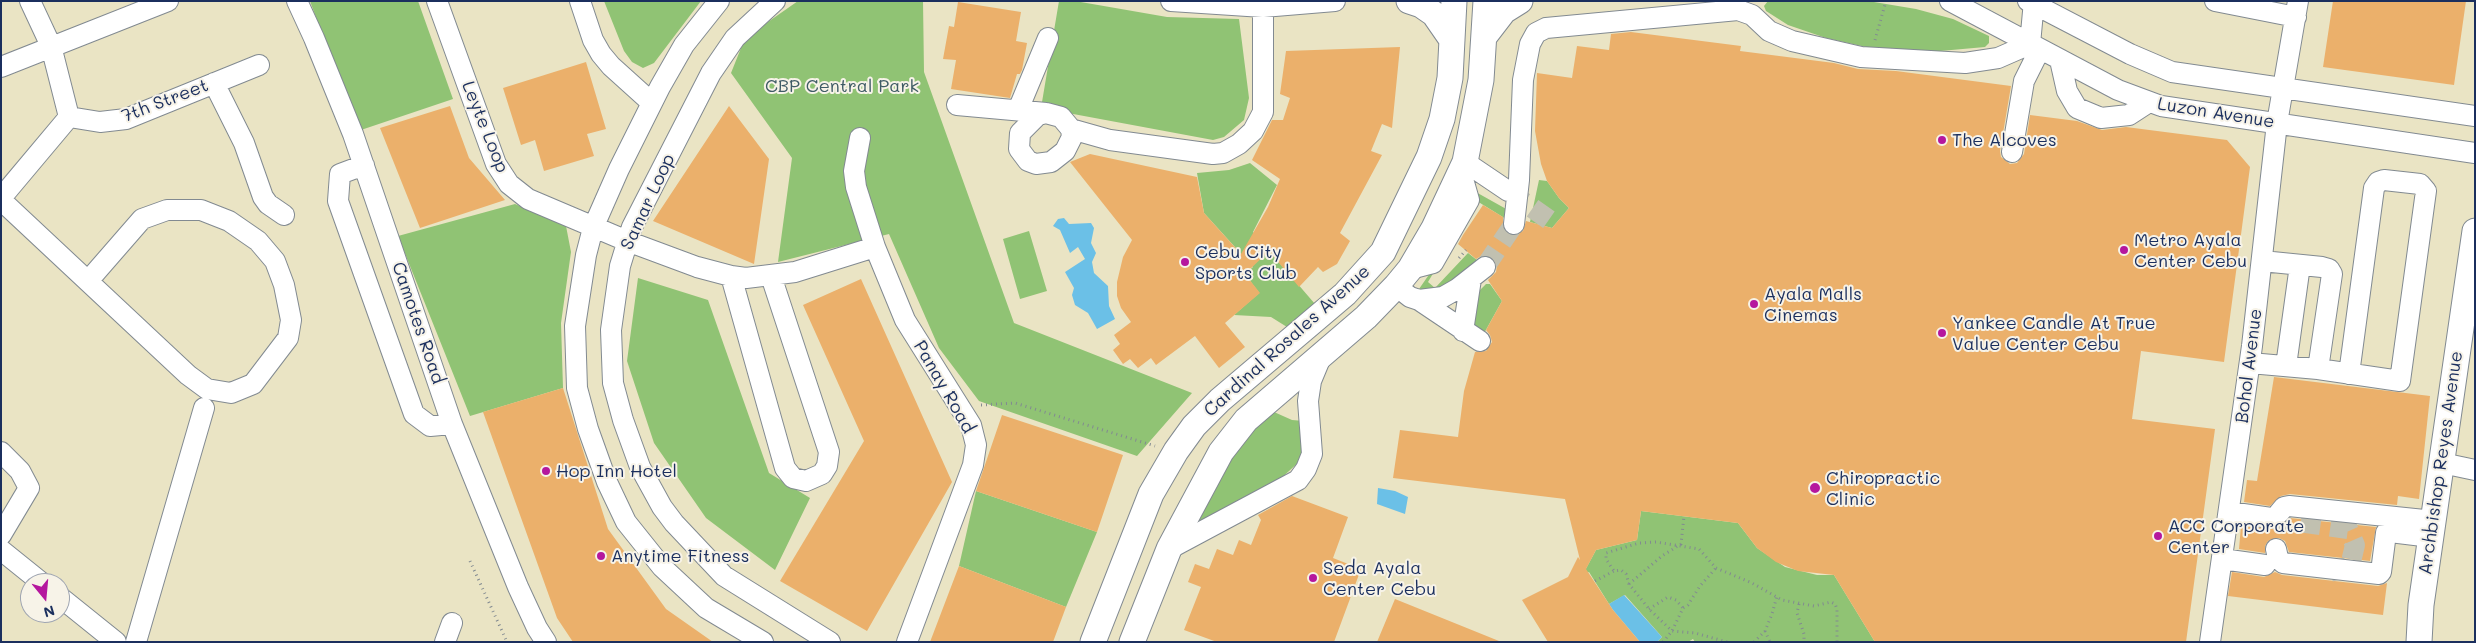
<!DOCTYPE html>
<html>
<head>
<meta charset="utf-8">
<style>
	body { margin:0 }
	#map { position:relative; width:2476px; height:643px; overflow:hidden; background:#eae4c4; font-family:Mali,sans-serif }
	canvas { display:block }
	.frame { position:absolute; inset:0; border:2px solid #1b2f5e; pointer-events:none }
	.north { position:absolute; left:20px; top:573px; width:50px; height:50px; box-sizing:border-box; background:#f7f3e8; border:1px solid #9fa5b1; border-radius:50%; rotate:163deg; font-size:14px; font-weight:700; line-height:20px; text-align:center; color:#1b2f5e }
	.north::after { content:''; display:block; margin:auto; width:18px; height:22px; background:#b5179e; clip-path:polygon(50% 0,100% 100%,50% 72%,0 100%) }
</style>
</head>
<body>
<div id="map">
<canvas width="2476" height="643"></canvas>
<div class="frame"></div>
<div class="north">N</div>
</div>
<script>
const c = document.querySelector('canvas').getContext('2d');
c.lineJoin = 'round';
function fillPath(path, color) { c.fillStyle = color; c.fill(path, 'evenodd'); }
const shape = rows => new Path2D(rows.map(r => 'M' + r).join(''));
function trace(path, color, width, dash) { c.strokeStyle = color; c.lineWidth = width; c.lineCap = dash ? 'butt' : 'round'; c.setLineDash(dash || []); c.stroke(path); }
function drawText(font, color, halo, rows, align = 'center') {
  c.font = font + ' Mali,sans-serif'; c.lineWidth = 4; c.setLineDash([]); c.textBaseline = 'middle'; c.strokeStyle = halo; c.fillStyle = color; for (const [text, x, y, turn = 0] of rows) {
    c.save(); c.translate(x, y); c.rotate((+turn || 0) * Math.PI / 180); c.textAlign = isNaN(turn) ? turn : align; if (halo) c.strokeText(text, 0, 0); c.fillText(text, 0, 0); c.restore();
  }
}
const green = shape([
	[310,1,418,1,453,99,358,131],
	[604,1,701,1,654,63,643,68,632,62,624,51],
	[798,1,923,1,924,72,1014,323,1192,393,1137,456,979,401,939,348,889,234,778,262,792,158,731,73,745,38],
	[1059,1,1075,1,1167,17,1239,19,1249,98,1244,120,1224,137,1213,140,1041,108],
	[1768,1,1868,1,1916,9,1953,19,1989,36,1989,43,1985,47,1929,52,1866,47,1826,38,1788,25,1766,11,1764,6],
	[1250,163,1277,185,1253,232,1315,304,1287,327,1271,317,1234,315,1259,293,1245,274,1253,267,1204,213,1197,173,1229,170],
	[1539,180,1547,181,1559,198,1569,208,1552,228,1530,222],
	[1474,191,1508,210,1506,219,1472,198],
	[515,204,566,226,571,252,561,323,563,388,470,416,398,236],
	[1029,231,1047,291,1020,299,1003,239],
	[1451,243,1428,282,1435,288,1468,253,1482,264,1444,290,1423,291,1419,289],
	[638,278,708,300,769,473,810,498,775,570,706,518,654,443,627,361],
	[1486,284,1490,284,1502,301,1482,337,1474,325,1477,293],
	[1274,412,1292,420,1304,421,1307,441,1301,460,1277,482,1193,528,1236,448,1250,429],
	[976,491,1097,532,1066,607,959,566],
	[1641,511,1738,523,1757,548,1785,567,1817,575,1834,575,1875,642,1695,642,1693,639,1688,642,1657,642,1662,637,1625,595,1609,604,1589,572,1582,576,1596,550,1637,540]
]);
const water = shape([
	[1064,218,1069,224,1091,223,1094,228,1091,243,1096,253,1092,262,1094,273,1108,286,1109,306,1115,319,1097,329,1088,313,1075,305,1072,295,1074,288,1065,272,1085,259,1078,247,1070,253,1060,230,1053,226,1058,219],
	[1378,488,1395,491,1408,497,1405,514,1377,504],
	[1624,595,1662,637,1657,642,1640,642,1613,610,1609,604]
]);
const building = shape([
	[2333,1,2466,1,2454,85,2323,67],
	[958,2,1021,12,1016,41,1027,43,1022,70,1020,74,1017,74,1010,98,951,89,956,60,943,59,949,26,954,27],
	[1631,32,1741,46,1740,51,1834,63,1858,69,1896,71,2011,86,2000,151,2001,157,2010,164,2017,163,2024,154,2030,115,2077,121,2102,130,2126,127,2227,140,2250,167,2224,362,2141,351,2132,419,2215,429,2186,642,1875,642,1834,575,1798,571,1776,562,1757,548,1738,523,1641,511,1637,540,1596,550,1586,569,1613,610,1640,642,1548,642,1522,600,1568,577,1578,557,1580,560,1565,499,1393,478,1400,430,1458,437,1464,391,1475,352,1486,351,1492,342,1490,335,1486,330,1502,301,1488,280,1496,272,1497,265,1489,256,1483,255,1476,259,1458,244,1463,235,1483,205,1503,217,1503,229,1513,236,1523,231,1526,221,1552,228,1569,208,1559,198,1547,181,1541,164,1535,131,1537,73,1572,78,1577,46,1609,50,1611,34],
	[1400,47,1392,128,1382,124,1371,151,1382,155,1340,233,1350,241,1337,264,1323,272,1318,267,1299,287,1269,251,1245,274,1260,293,1225,323,1245,347,1219,368,1195,336,1156,365,1151,358,1138,368,1130,359,1123,364,1113,350,1120,344,1114,335,1131,322,1121,308,1117,296,1117,282,1123,257,1132,240,1070,162,1090,154,1197,177,1204,213,1241,254,1268,207,1280,179,1252,160,1272,120,1283,120,1290,98,1280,94,1286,51],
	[586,62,606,129,587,134,594,156,544,171,535,140,521,145,503,88],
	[450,106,469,158,505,200,420,228,380,128],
	[729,106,769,159,754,264,653,221],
	[861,279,952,482,867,631,780,581,864,441,803,305],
	[2274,377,2430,396,2419,499,2398,496,2397,505,2290,494,2281,496,2270,506,2244,502,2247,480,2257,481],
	[563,388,608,529,666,609,713,642,573,642,557,618,483,412],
	[1002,415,1123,455,1097,532,976,491],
	[1292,496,1348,517,1333,558,1361,569,1334,642,1217,642,1184,630,1201,587,1188,582,1195,564,1209,569,1217,549,1233,555,1239,540,1251,545,1261,520,1258,515],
	[2290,518,2376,527,2370,561,2289,552,2285,541,2279,538,2268,541,2265,546,2265,553,2239,549,2241,526,2275,529],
	[959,566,1066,607,1053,642,930,642],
	[2232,572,2264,577,2275,572,2282,575,2378,586,2387,583,2383,615,2228,596],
	[1395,599,1499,641,1499,642,1377,642]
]);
const minorTunnel = shape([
	[1508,191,1555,224],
	[1485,267,1514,224],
	[2271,518,2348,529,2355,545,2350,566,2330,572]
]);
const path = shape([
	[1875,40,1886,1],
	[1459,258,1466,250],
	[981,405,1015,403,1155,446],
	[470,561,507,642],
	[1595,581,1614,571],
	[1629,584,1662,556,1681,544,1684,516],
	[1799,604,1797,613,1804,634,1804,642],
	[1649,609,1668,597,1676,600,1683,608],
	[1765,631,1770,642],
	[1663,642,1672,631,1683,608,1688,605,1700,586,1716,568],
	[1727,642,1695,633,1672,631,1649,609,1629,584,1626,574,1621,570,1614,571,1606,559,1606,553,1639,543,1656,542,1699,549,1716,568,1752,583,1782,600,1814,606,1831,602,1835,604,1837,609,1837,642],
	[1754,642,1765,631,1772,614,1777,596]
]);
const minor = shape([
	[30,1,51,46,69,117],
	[297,1,314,38,353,134,452,424,518,587,537,628,546,642],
	[437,1,496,164,509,184,528,199,627,241,697,267,731,276,746,278,795,272,875,247],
	[580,1,593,40,601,54,611,66,652,103],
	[719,1,684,45,660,87,619,169,593,228,586,255,575,326,577,388,588,429,607,482,626,522,662,567,706,608,763,642],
	[775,1,735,38,711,73,632,227,620,266,611,330,613,383,623,420,640,467,662,507,674,523,724,576,830,642],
	[1171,1,1263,7,1335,1],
	[1950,1,2118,90,2161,106,2475,153],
	[2028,1,2130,54,2172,72,2475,116],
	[2215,1,2296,17],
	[2030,44,2034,1],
	[2060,60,2067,91,2077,108,2101,118,2129,115,2149,102],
	[1,67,168,1],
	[214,83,244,143,263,197,268,204,284,215],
	[957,105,1046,113],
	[1018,110,1048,38],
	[1046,113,1061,117,1071,129,1072,137,1065,151,1051,162,1036,164,1028,161,1019,149,1020,133,1038,115,1046,113],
	[69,117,100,122,126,119,259,65],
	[1071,129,1110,140,1213,154,1223,153,1239,144,1253,131,1263,112,1263,1],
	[860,138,854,171,856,187,875,247,905,320,971,425,976,445,973,465,907,642],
	[2012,152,2024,81,2040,49],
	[1465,162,1508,191],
	[364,165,340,174,338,201,414,414,430,426,452,424],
	[1,198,69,117],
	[1,200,188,375,207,389,231,393,253,384,288,338,291,320,284,285,275,261,258,241,229,221,201,210,167,210,142,219,88,281],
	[1514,224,1519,180,1523,80,1530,44,1536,33,1546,28,1738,10,1752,15,1769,31,1792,41,1861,57,1965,63,1998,58,2030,44],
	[2262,261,2322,267,2329,269,2332,274,2318,369],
	[1410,269,1433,263,1469,200,1461,172],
	[731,276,785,468,793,478,806,481,822,474,827,466,829,452,771,276],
	[1396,286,1410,297,1419,300,1443,297,1457,289,1485,267],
	[1419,300,1480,341],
	[1463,331,1471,279],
	[2250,363,2318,369,2400,381,2426,191,2420,184,2384,180,2378,182,2374,188,2349,374],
	[2286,366,2300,265],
	[1,452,20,471,29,488,1,535],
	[2442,463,2475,470],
	[2229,512,2271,518],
	[2279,513,2284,507,2289,506,2434,521],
	[1169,549,1298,480,1306,469,1312,454,1308,401,1311,381,1321,357],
	[2276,549,2278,558,2283,563,2379,574,2381,572,2386,533,2390,532,2431,537],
	[1,550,42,583],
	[2222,559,2265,565],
	[60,597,116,642],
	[136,642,204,408],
	[445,642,452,623],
	[2210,642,2252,346,2277,123,2298,1]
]);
const major = shape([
	[1409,1,1421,5,1434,14,1452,40],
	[1484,37,1504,11,1520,1],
	[1093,642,1151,494,1176,451,1194,426,1220,400,1345,294,1383,252,1429,157,1442,119,1450,78,1454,1],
	[1132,642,1169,549,1221,452,1246,420,1366,317,1396,286,1410,269,1434,228,1465,162,1481,80,1486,1],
	[2419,642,2421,605,2475,231]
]);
const markers = [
	[1942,140,5,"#b5179e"],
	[2124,250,5,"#b5179e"],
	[1185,262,5,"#b5179e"],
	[1754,304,5,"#b5179e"],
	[1942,333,5,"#b5179e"],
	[546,471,5,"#b5179e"],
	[1815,488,6,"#b5179e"],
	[2158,536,5,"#b5179e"],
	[601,556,5,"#b5179e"],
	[1313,578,5,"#b5179e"]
];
const parkNames = [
	["CBP Central Park",842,86]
];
const streetNames = [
	["7th Street",165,101,-21],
	["Luzon Avenue",2216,113,9],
	["Leyte Loop",485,127,68],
	["Samar Loop",648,202,-65],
	["Camotes Road",418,323,71],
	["Cardinal Rosales Avenue",1287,341,-42],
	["Bohol Avenue",2249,366,-83],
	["Panay Road",944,387,60],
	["Archbishop Reyes Avenue",2441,463,-82]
];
const poiNames = [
	["The Alcoves",1952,140],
	["Metro Ayala",2134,240],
	["Center Cebu",2134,261],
	["Cebu City",1195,252],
	["Sports Club",1195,273],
	["Ayala Malls",1764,294],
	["Cinemas",1764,315],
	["Yankee Candle At True",1952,323],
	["Value Center Cebu",1952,344],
	["Hop Inn Hotel",556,471],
	["Chiropractic",1826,478],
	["Clinic",1826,499],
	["ACC Corporate",2168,526],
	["Center",2168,547],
	["Anytime Fitness",611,556],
	["Seda Ayala",1323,568],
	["Center Cebu",1323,589]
];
fillPath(green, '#90c374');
fillPath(water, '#6bc0e7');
fillPath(building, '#ebb06b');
trace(minorTunnel, '#c1c0b0', 20, [20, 10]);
trace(minor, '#828a91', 22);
trace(major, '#828a91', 27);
trace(path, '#828a91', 3, [1, 4]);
trace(minor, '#fff', 20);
trace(major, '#fff', 25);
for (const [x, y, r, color] of markers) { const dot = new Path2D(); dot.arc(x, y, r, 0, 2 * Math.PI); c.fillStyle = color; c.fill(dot); trace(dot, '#f7f3e8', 2); }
drawText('18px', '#3e5b65', '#f7f3e8', parkNames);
drawText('18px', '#1b2f5e', '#f7f3e8', streetNames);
drawText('18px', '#1b2f5e', '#f7f3e8', poiNames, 'left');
</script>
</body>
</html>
